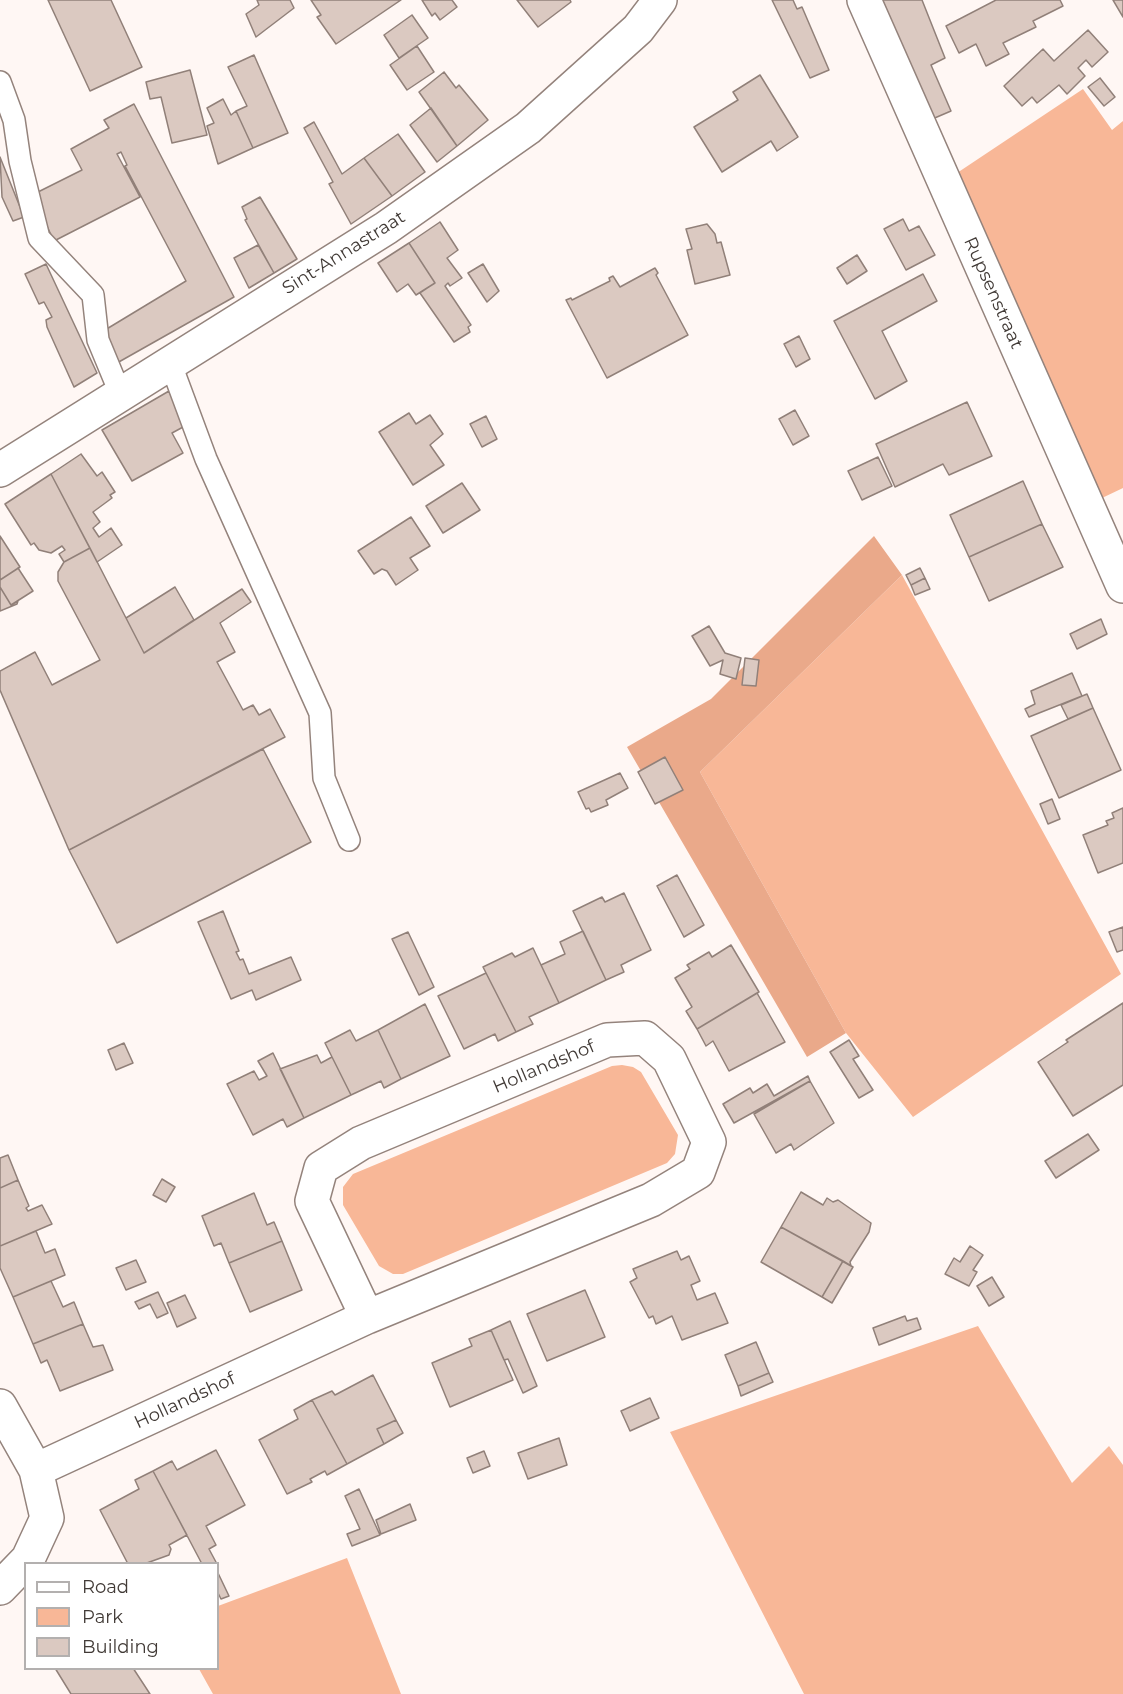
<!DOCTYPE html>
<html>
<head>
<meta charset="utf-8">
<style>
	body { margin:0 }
	#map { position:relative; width:1123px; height:1694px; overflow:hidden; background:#fff7f4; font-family:Montserrat,sans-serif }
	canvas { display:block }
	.legend { position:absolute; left:24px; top:1562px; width:195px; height:108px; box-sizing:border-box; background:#fff; border:2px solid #b3b0af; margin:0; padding:8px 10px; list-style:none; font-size:18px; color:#413a36 }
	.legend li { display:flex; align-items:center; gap:12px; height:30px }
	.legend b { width:30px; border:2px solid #b3b0af }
</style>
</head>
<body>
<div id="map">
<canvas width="1123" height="1694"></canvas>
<ul class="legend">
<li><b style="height:8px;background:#fff"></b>Road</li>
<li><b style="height:16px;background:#f8b797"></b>Park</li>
<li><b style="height:16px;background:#dbc9c1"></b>Building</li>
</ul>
</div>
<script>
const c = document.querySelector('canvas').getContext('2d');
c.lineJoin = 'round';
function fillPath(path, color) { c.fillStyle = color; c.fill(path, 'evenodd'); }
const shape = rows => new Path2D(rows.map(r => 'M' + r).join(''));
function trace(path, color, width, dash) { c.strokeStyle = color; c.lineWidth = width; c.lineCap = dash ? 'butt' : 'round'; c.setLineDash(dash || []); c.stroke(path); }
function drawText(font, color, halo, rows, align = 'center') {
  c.font = font + ' Montserrat,sans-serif'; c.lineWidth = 5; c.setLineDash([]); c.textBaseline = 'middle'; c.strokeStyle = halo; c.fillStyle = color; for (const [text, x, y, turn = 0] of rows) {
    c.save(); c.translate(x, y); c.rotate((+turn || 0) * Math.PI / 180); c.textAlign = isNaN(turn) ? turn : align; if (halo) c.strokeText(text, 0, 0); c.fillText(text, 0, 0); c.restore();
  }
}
const green = shape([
	[1083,89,1112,130,1123,121,1123,488,1102,498,954,175],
	[902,575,1121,974,913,1117,846,1033,700,772],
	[622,1065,633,1067,641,1072,678,1135,675,1154,667,1163,403,1274,393,1274,379,1266,343,1205,343,1187,353,1174,612,1066],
	[978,1326,1072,1483,1109,1446,1123,1465,1123,1694,804,1694,670,1432],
	[347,1558,401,1694,213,1694,199,1669,218,1668,218,1606]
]);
const forest = shape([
	[874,536,902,575,700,772,846,1033,807,1057,627,747,711,699]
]);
const building = shape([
	[48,0,111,0,142,67,90,91,48,0],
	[257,0,290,0,294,8,256,37,246,14,259,5,257,0],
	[311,0,401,0,336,44,317,17,321,15,311,0],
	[422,0,452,0,457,7,440,20,435,13,432,16,422,0],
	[517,0,570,0,571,2,538,27,517,0],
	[772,0,793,0,797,9,802,7,829,70,810,78,772,0],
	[873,0,922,0,945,58,931,65,951,111,923,123,873,0],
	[996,0,1060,0,1063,6,1033,21,1036,27,1003,43,1009,54,986,66,976,44,959,53,946,26,996,0],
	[1113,0,1123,0,1123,17,1113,0],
	[412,15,428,38,399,58,384,35,412,15],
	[1088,30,1108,52,1092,67,1086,60,1078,68,1085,76,1067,94,1059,85,1037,103,1032,97,1022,106,1004,86,1043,49,1054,61,1088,30],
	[417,46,434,72,407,90,390,65,417,46],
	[254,55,288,133,253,148,236,111,247,106,228,67,254,55],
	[190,70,207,135,172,143,161,97,150,99,146,82,190,70],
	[444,72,456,88,459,85,488,120,457,146,419,92,444,72],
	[760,75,798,137,777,151,771,141,722,172,694,127,738,100,733,92,760,75],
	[1100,78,1115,97,1104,106,1088,87,1100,78],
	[223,99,231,115,236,111,253,148,218,164,207,126,214,123,207,108,223,99],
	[134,104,234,297,117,363,105,330,186,281,125,166,127,165,121,152,117,154,140,197,54,241,32,195,82,170,71,149,109,128,104,120,134,104],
	[431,108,457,146,437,162,410,125,431,108],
	[314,122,342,174,364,158,392,196,351,224,329,184,333,182,304,128,314,122],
	[398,134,425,172,392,196,364,158,398,134],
	[0,157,24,217,13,221,2,197,0,157],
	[260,197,297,259,274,273,245,220,247,219,242,207,260,197],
	[903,219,909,231,919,226,935,255,906,270,884,229,903,219],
	[440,222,458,250,447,258,462,278,450,286,448,283,445,286,471,325,468,327,470,332,454,342,420,293,435,283,409,243,440,222],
	[707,224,715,234,717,243,721,242,730,275,695,284,687,250,692,249,686,229,707,224],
	[409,243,435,283,416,295,408,284,397,292,378,263,409,243],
	[258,245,274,273,249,288,234,258,258,245],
	[857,255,867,271,847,284,837,268,857,255],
	[46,264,97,373,74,387,47,327,46,320,52,317,44,302,39,304,25,274,46,264],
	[483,264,499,291,487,302,468,273,483,264],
	[655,268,658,273,656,275,688,335,607,378,566,300,571,298,572,300,610,281,609,278,613,276,620,287,655,268],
	[923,274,937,301,882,331,907,381,875,399,834,321,923,274],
	[799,336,810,359,796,367,784,344,799,336],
	[169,391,185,426,172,433,183,453,132,481,102,430,169,391],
	[967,402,992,456,949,475,943,464,895,487,876,444,967,402],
	[795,410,809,436,793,445,779,419,795,410],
	[409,413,416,424,430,415,443,434,430,445,444,465,413,485,379,432,409,413],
	[486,416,497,439,482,447,470,424,486,416],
	[81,454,97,476,102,472,115,492,110,495,112,498,93,512,100,522,93,528,99,537,111,528,122,545,97,562,51,474,81,454],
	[878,457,892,486,862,500,848,471,878,457],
	[51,474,90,548,64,562,59,554,65,550,62,546,51,553,39,550,34,543,31,545,5,504,51,474],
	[1023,481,1042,524,969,557,950,515,1023,481],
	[462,483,480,510,443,533,426,506,462,483],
	[411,517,430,546,410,558,418,570,396,585,387,571,382,569,374,574,358,551,411,517],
	[1042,524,1063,567,989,601,969,557,1042,524],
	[0,536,20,567,0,580,0,536],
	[90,548,144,653,242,589,251,602,220,623,235,652,217,662,243,710,253,705,259,715,270,709,285,737,69,850,0,690,0,671,35,652,52,685,100,660,58,581,58,572,64,562,90,548],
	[18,568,33,591,11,605,0,587,0,580,18,568],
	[920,568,925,578,911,585,906,575,920,568],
	[925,578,930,589,915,595,911,585,925,578],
	[0,587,11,605,18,601,17,604,0,611,0,587],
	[175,587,194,620,144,653,126,618,175,587],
	[1101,619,1107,634,1077,649,1070,634,1101,619],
	[709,626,725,653,741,658,736,679,720,674,723,660,710,666,692,636,709,626],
	[745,658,759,660,756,686,742,685,745,658],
	[1072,673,1082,696,1029,717,1025,709,1035,704,1031,691,1072,673],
	[1087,694,1093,708,1068,719,1061,705,1087,694],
	[1093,708,1121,770,1059,798,1031,736,1093,708],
	[263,749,311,842,117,943,69,850,263,749],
	[665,757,683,790,655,804,638,772,665,757],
	[620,773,628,788,606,800,608,805,591,812,589,808,586,809,578,792,620,773],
	[1052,799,1060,819,1048,824,1040,804,1052,799],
	[1123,808,1123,863,1098,873,1083,835,1108,825,1106,821,1114,818,1112,813,1123,808],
	[677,875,704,925,684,937,657,886,677,875],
	[624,893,651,950,621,965,624,972,606,980,573,911,602,897,605,902,624,893],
	[223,911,239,951,236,952,240,960,243,959,249,974,291,957,301,980,256,1000,252,990,231,999,198,922,223,911],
	[1123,927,1123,950,1117,952,1109,932,1123,927],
	[583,931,606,980,559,1003,541,965,565,954,560,942,583,931],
	[408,932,434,987,419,995,392,939,408,932],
	[731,945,759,992,697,1029,686,1011,692,1007,675,978,690,969,687,965,709,952,712,957,731,945],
	[533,948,559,1003,529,1017,533,1024,516,1032,483,967,512,953,515,957,533,948],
	[486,973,516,1032,498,1041,495,1034,464,1049,438,996,486,973],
	[757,993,785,1042,729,1071,713,1041,706,1046,697,1029,757,993],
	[1123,1003,1123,1085,1073,1116,1038,1062,1068,1042,1066,1040,1123,1003],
	[425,1004,450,1056,401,1079,378,1030,425,1004],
	[350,1030,356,1041,378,1030,401,1079,384,1088,381,1081,351,1095,325,1043,350,1030],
	[849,1040,859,1056,853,1059,873,1090,859,1098,830,1052,849,1040],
	[124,1043,133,1063,116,1070,108,1050,124,1043],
	[273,1053,304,1118,287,1127,283,1119,253,1135,227,1084,254,1071,259,1080,267,1076,258,1061,273,1053],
	[317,1055,321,1063,332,1057,351,1095,304,1118,280,1069,317,1055],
	[808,1076,810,1081,734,1123,723,1104,750,1088,753,1093,767,1084,774,1096,808,1076],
	[810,1081,834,1123,794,1150,791,1144,776,1153,754,1114,810,1081],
	[1088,1134,1099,1150,1056,1178,1045,1161,1088,1134],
	[8,1155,18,1180,0,1188,0,1158,8,1155],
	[162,1179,175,1187,166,1202,153,1195,162,1179],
	[18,1180,29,1206,26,1208,28,1211,42,1205,52,1224,0,1246,0,1188,18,1180],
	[801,1192,823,1205,827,1198,833,1202,838,1200,871,1223,869,1232,850,1262,851,1266,781,1227,801,1192],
	[254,1193,267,1225,274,1222,282,1241,229,1263,221,1243,214,1246,202,1216,254,1193],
	[781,1227,843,1261,822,1297,761,1262,781,1227],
	[36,1231,45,1253,55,1249,65,1275,13,1297,0,1268,0,1246,36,1231],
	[282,1241,302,1290,250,1312,229,1263,282,1241],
	[970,1246,983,1255,973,1270,977,1272,969,1286,945,1274,954,1258,960,1262,970,1246],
	[677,1251,681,1260,689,1256,700,1281,691,1285,697,1300,715,1293,728,1323,682,1340,672,1316,656,1324,653,1316,649,1318,630,1282,637,1278,633,1269,677,1251],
	[136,1260,146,1282,126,1290,116,1268,136,1260],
	[843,1261,853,1267,832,1303,822,1297,843,1261],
	[992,1277,1004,1297,989,1306,977,1286,992,1277],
	[51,1281,63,1307,74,1302,83,1324,33,1344,13,1297,51,1281],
	[585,1290,605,1337,547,1361,527,1314,585,1290],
	[158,1292,168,1313,157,1318,150,1304,139,1309,135,1302,158,1292],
	[185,1295,196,1318,177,1327,167,1303,185,1295],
	[905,1316,907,1321,917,1318,921,1329,879,1345,873,1328,905,1316],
	[510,1321,537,1386,523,1393,508,1359,504,1360,491,1330,510,1321],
	[83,1324,93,1347,103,1345,113,1370,60,1391,47,1360,41,1363,33,1344,83,1324],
	[491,1330,513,1380,450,1407,432,1363,472,1346,469,1339,491,1330],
	[756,1342,769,1373,738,1386,725,1355,756,1342],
	[769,1373,773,1382,741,1396,738,1386,769,1373],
	[373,1375,396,1420,377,1429,384,1444,347,1464,312,1400,332,1391,335,1395,373,1375],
	[650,1398,659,1418,630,1431,621,1411,650,1398],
	[312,1400,347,1464,327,1475,325,1471,310,1479,312,1482,287,1494,259,1440,298,1419,294,1410,312,1400],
	[396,1420,403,1433,384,1444,377,1429,396,1420],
	[559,1438,567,1465,528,1479,518,1453,559,1438],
	[216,1450,245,1505,206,1526,216,1545,209,1549,217,1564,202,1564,153,1471,172,1461,177,1470,216,1450],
	[484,1451,490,1466,473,1473,467,1458,484,1451],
	[153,1471,187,1535,169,1545,171,1549,169,1555,144,1564,128,1564,100,1510,139,1489,135,1480,153,1471],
	[359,1489,380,1535,352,1546,347,1534,360,1529,345,1496,359,1489],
	[410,1504,416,1520,381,1534,376,1520,410,1504],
	[218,1573,229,1596,221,1599,218,1593,218,1573],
	[55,1668,133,1668,150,1694,71,1694,55,1668]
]);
const lane = shape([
	[0,82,14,120,20,161,39,238,93,295,98,340,120,393],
	[170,362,206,459,320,713,324,778,349,840]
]);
const street = shape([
	[864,0,1123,586],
	[0,1406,36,1470,47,1518,28,1559,0,1588],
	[36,1470,367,1317,651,1200,698,1172,709,1142,669,1059,645,1038,607,1040,361,1143,321,1168,312,1201,367,1317]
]);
const secondary = shape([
	[0,470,386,228,528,128,638,29,660,0]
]);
const streetNames = [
	["Sint-Annastraat",344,253,-32],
	["Rupsenstraat",993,293,66],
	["Hollandshof",544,1067,-23],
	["Hollandshof",185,1401,-25]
];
fillPath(green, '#f8b797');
fillPath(forest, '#eaa98a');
fillPath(building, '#dbc9c1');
trace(building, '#918079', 1.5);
trace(lane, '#94837c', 24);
trace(street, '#94837c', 36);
trace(secondary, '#94837c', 36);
trace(lane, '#fff', 21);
trace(street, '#fff', 33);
trace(secondary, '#fff', 33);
drawText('18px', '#413a36', '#fff', streetNames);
</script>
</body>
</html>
